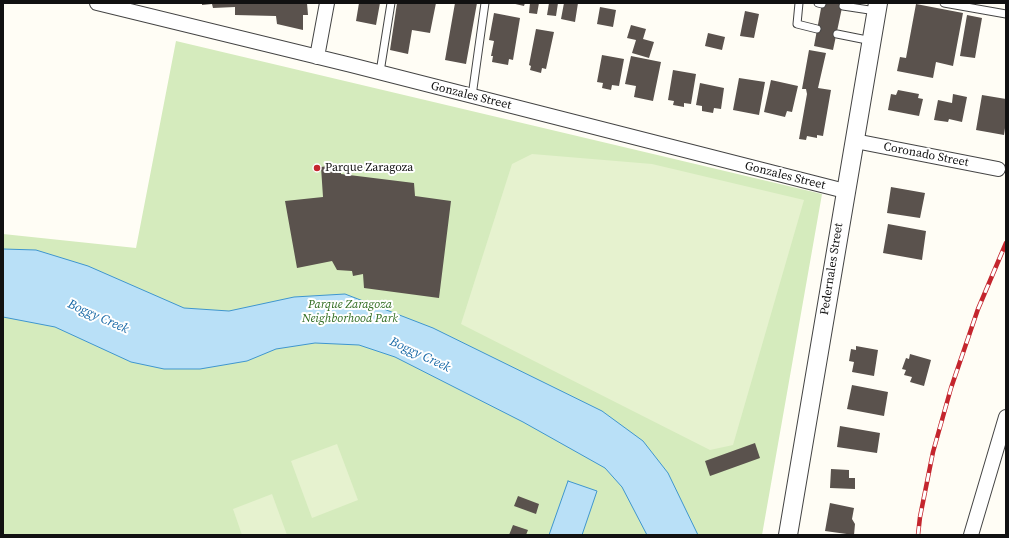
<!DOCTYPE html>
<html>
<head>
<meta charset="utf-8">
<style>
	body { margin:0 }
	#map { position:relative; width:1009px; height:538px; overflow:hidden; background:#fffdf5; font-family:"Source Serif 4",serif }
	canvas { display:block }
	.frame { position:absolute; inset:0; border:4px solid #111; pointer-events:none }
</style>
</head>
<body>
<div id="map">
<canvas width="1009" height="538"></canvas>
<div class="frame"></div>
</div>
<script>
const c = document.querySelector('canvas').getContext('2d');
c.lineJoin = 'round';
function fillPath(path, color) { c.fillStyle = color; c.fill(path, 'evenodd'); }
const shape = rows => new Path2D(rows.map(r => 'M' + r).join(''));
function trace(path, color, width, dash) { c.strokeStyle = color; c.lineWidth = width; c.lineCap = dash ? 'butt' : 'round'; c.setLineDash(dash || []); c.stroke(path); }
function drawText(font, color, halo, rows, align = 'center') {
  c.font = font + ' "Source Serif 4",serif'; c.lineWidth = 4; c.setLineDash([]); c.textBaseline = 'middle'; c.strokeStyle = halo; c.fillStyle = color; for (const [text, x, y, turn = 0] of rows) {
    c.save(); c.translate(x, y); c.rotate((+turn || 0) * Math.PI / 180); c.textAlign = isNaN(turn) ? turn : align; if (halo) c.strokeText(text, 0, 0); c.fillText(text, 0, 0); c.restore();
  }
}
const green = shape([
	[176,41,822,194,762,535,3,535,3,234,136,248]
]);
const pitch = shape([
	[532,154,652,164,804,200,733,445,710,450,461,324,512,164],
	[337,444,358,500,312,518,291,461],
	[272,494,287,535,242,535,233,509]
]);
const water = shape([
	[3,249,36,250,88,266,184,308,229,311,294,297,345,294,433,328,602,411,643,441,668,473,698,535,647,535,622,487,605,468,523,422,395,357,359,345,315,343,276,349,247,361,200,369,164,369,131,362,55,327,3,317,3,249],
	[568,481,597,491,582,535,549,535,568,481]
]);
const building = shape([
	[202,3,307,3,308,15,303,15,303,30,277,24,276,16,235,15,235,7,213,8,212,4,202,5],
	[359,3,380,3,376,25,356,21],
	[397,3,436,3,430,33,412,30,408,54,390,50],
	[455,3,477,3,466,64,445,60],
	[511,3,525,3,524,6],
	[530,3,539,3,537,14,529,13],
	[549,3,558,3,556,16,547,15],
	[564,3,578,3,575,22,561,19],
	[822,3,843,3,833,50,814,46],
	[916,4,963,13,953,66,936,62,933,78,897,71,900,57,906,58],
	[600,7,616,10,613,27,597,24],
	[745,11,759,14,754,38,740,36],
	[494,13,520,18,513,60,509,59,508,65,492,62,493,56,491,56,494,41,489,40],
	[967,15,982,18,975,58,960,56],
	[631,25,646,29,643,39,654,42,649,58,632,53,636,40,627,38],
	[536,29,554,32,546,69,542,68,541,73,530,70,531,66,529,65],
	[708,33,725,37,722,50,705,46],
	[809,50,826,53,818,88,831,90,823,136,817,135,817,138,807,136,806,140,799,139,807,94,806,89,802,89],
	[602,55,624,59,619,86,612,85,611,90,602,88,603,83,597,82],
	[631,56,661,62,653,101,634,97,636,86,625,84],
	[673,70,696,74,691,104,684,103,684,107,673,105,674,101,668,100],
	[739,78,765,82,759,115,733,110],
	[771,80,798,86,792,112,787,111,785,117,764,112],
	[700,83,724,88,721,109,714,108,713,113,702,111,702,106,696,105],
	[898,90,919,94,918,98,923,99,919,116,888,110,891,94,896,95],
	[953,94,967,97,962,122,949,119,948,122,934,120,938,100,952,103],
	[982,95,1006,99,1006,121,1004,135,976,130],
	[341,164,341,174,414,183,415,196,451,201,439,298,364,288,363,274,353,276,352,271,337,270,332,261,297,268,285,201,323,197,321,167],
	[891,187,925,193,920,218,887,213],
	[888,224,926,231,922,260,883,253],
	[856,346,878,350,874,376,852,372,854,362,849,361,851,349,856,350],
	[910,354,931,360,924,386,910,382,912,377,904,375,906,370,902,369,906,358,909,359],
	[852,385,888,392,884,416,847,409],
	[840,426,880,433,877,453,837,447],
	[755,443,760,458,710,476,705,461],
	[831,469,849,470,849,478,855,478,855,489,830,488],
	[518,496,539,504,536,514,514,506],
	[830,503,854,508,852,519,855,524,854,535,825,531],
	[513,525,528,530,526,535,509,535]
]);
const service = shape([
	[799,3,797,24,817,29],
	[818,3,822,4],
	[944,3,1006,14],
	[843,6,876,11],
	[837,34,872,41],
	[380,72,391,3],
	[472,96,485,3]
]);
const minor = shape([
	[97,3,351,65,845,191],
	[317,57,327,3],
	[855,141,998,169],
	[971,535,1006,417]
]);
const tertiary = shape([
	[788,535,878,3]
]);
const rail = shape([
	[918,535,920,517,933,452,951,388,978,309,1006,243]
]);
const markers = [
	[317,168,4,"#c4262e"]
];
const streetNames = [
	["Gonzales Street",471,96,14],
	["Coronado Street",926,155,11],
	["Gonzales Street",785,176,14],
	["Pedernales Street",832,269,-81]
];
const poiNames = [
	["Parque Zaragoza",325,168]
];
const parkNames = [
	["Parque Zaragoza",350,305],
	["Neighborhood Park",350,319]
];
const waterNames = [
	["Boggy Creek",98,317,24],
	["Boggy Creek",420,355,25]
];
fillPath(green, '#d5ebbd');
fillPath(pitch, '#e6f2cf');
fillPath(water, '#b9e0f7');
trace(water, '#3f96cf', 1);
fillPath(building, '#5a524d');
trace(service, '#444', 9);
trace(minor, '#444', 16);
trace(tertiary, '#444', 20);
trace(service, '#fff', 7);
trace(minor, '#fff', 14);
trace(tertiary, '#fff', 18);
trace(rail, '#c4262e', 4.5);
trace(rail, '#fff', 3, [9]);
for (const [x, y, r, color] of markers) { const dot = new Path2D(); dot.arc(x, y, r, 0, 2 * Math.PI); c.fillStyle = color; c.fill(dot); trace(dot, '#fff', 1.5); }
drawText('12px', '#111', '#fff', streetNames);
drawText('12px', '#111', '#fff', poiNames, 'left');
drawText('italic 12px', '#2f6b1f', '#fff', parkNames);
drawText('italic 13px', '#1768a6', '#fff', waterNames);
</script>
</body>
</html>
